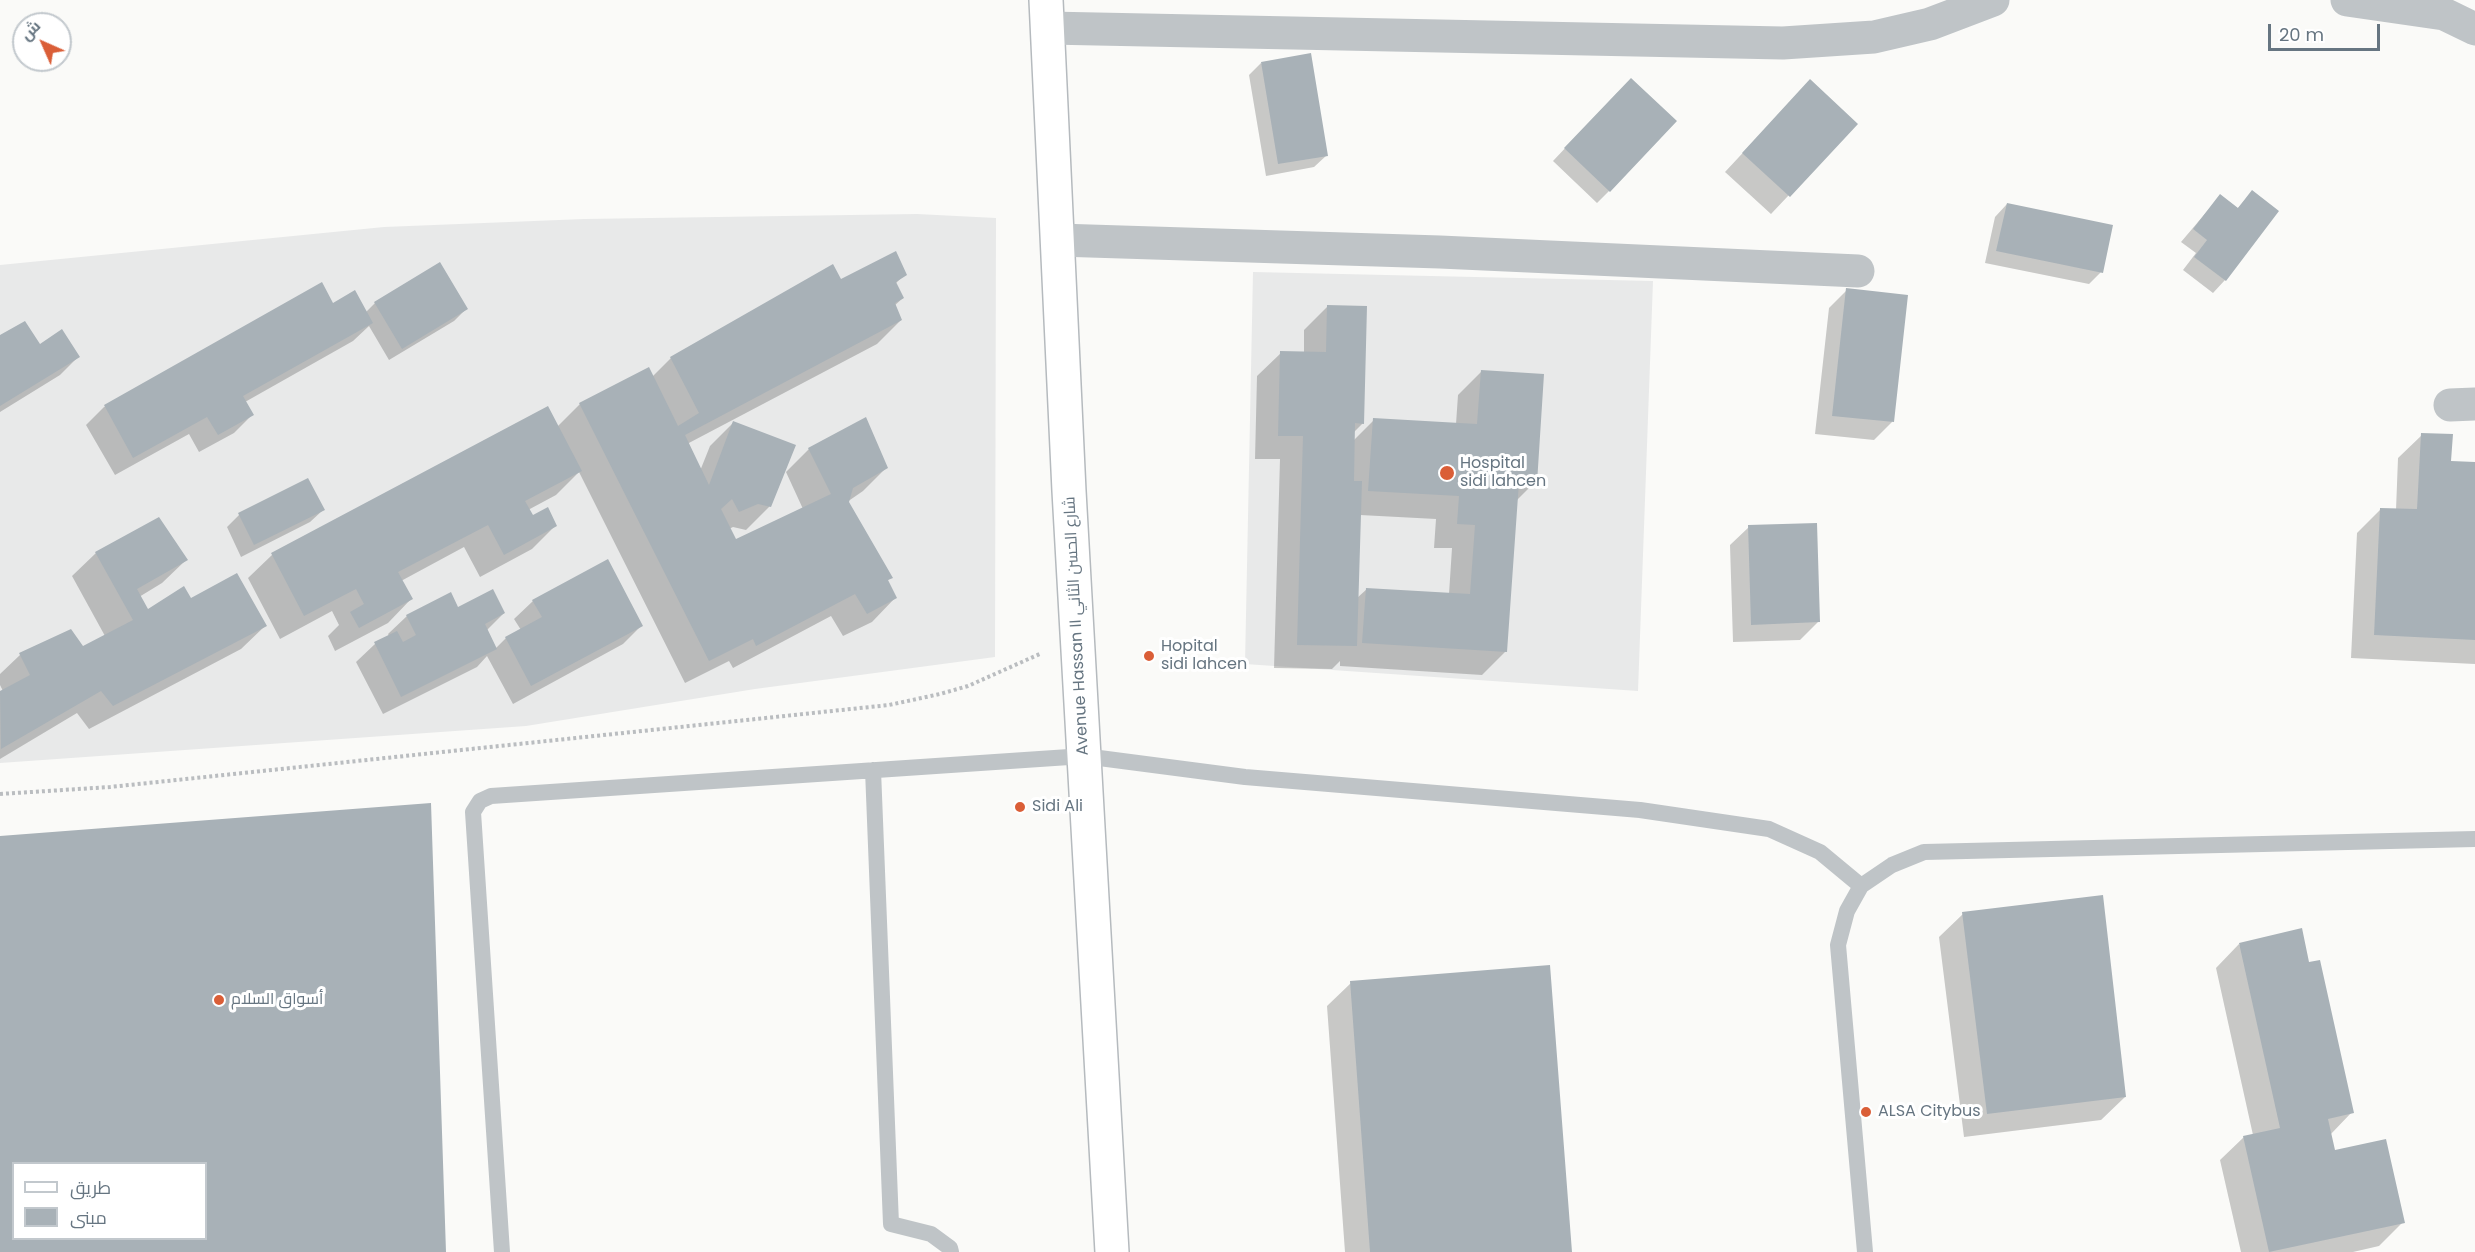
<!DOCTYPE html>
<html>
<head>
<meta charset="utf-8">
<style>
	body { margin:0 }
	#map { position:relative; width:2475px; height:1252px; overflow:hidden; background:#fafaf8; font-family:Poppins,Cairo,sans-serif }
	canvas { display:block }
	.legend { position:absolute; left:12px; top:1162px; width:195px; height:78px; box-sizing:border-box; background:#fff; border:2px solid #c2c8cd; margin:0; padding:8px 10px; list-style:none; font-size:18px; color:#667581 }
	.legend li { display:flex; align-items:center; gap:12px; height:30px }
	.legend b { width:30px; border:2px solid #c2c8cd }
	.north { position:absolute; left:12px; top:12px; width:60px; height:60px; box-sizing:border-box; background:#fff; border:2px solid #c2c8cd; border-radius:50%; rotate:315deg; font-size:16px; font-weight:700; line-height:24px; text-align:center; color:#667581 }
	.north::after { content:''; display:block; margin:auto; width:21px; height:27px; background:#da5e37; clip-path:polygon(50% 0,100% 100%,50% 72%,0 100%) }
	.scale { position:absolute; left:2268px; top:24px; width:112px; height:27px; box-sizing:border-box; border:3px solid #667581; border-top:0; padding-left:8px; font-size:18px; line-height:21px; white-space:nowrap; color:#667581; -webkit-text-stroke:4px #fff; paint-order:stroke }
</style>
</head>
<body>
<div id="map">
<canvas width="2475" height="1252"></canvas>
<ul class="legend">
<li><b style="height:8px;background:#fff"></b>طريق</li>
<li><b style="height:16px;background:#a8b1b7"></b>مبنى</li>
</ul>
<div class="north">ش</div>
<div class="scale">20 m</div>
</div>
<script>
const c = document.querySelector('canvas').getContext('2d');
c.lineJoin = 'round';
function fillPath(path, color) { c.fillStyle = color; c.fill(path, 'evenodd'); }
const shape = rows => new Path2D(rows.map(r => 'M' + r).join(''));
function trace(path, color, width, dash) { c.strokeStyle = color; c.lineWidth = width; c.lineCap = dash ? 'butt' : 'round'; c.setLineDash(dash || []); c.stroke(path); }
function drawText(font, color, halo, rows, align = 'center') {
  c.font = font + ' Poppins,Cairo,sans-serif'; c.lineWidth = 6; c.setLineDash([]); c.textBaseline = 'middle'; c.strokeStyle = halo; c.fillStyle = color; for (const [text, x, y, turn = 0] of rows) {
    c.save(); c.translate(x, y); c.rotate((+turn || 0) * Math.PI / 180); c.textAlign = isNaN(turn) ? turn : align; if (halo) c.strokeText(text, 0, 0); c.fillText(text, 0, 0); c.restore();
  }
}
const built = shape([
	[917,214,996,218,995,657,755,689,526,726,0,763,0,265,384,227,584,219],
	[1253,272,1653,281,1638,691,1245,664]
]);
const shadow = shape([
	[1261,63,1327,155,1314,167,1266,176,1249,75],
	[1618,92,1609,191,1597,203,1553,161],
	[1792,100,1856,124,1771,214,1725,172],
	[2252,192,2225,280,2213,293,2183,270,2196,253,2181,242,2220,196,2237,209],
	[2007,204,2101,272,2089,284,1985,263,1995,217],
	[905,274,895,284,903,298,894,306,901,320,877,344,687,444,700,471,710,446,733,423,770,506,746,530,733,527,729,529,735,541,803,509,786,472,809,449,887,467,863,491,847,502,891,577,887,581,895,598,872,622,843,636,831,616,733,668,729,661,685,683,579,472,556,495,528,510,532,517,555,526,532,549,480,577,464,547,401,581,411,599,388,623,335,651,328,636,339,625,332,611,280,639,248,578,272,555,547,408,557,427,580,404,652,377,671,358,841,281],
	[321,284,333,305,365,313,375,303,466,309,454,321,389,360,369,326,353,341,245,402,252,415,234,433,199,452,189,434,115,475,86,425,104,407],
	[1847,290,1892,422,1874,440,1815,434,1829,308],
	[1328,306,1363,423,1354,432,1354,440,1374,420,1456,424,1458,395,1481,372,1535,482,1516,501,1506,651,1482,675,1340,666,1340,661,1332,669,1274,668,1280,459,1255,459,1257,376,1281,353,1304,353,1304,330],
	[1360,515,1436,519,1434,548,1452,548,1449,594,1367,589,1357,598],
	[0,337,79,356,60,375,0,412],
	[2422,435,2450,463,2475,464,2475,664,2351,658,2357,533,2380,510,2396,510,2398,458],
	[323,510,310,522,241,557,227,527,239,515],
	[1749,527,1819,621,1800,640,1733,642,1730,545],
	[96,553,186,560,162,583,139,597,148,612,191,600,265,626,241,649,89,729,77,713,0,759,0,693,3,691,0,685,0,674,20,655,82,648,105,636,72,576],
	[533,601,642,625,623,644,513,704,487,656,477,667,383,714,356,662,375,644,389,636,388,634,407,616,458,609,504,613,486,631,495,649,506,638,521,630,514,619],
	[0,837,444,1252,0,1252],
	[14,1164,206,1164,206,1238,14,1238],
	[1963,914,2125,1097,2101,1120,1964,1137,1939,937],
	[2239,944,2352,1112,2330,1135,2334,1152,2403,1222,2379,1246,2353,1252,2241,1252,2220,1160,2244,1137,2253,1135,2216,968],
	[1351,983,1570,1252,1345,1252,1327,1006]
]);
const building = shape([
	[1311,53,1328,156,1278,164,1261,62],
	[1631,78,1677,121,1610,192,1564,148],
	[1810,79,1858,124,1790,197,1742,153],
	[2252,190,2279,211,2226,281,2194,257,2207,240,2193,229,2220,194,2238,208],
	[2007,203,2113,225,2103,273,1996,251],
	[896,251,907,275,896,282,904,298,895,303,902,320,685,435,709,485,733,421,796,445,771,507,758,504,739,512,732,499,721,509,736,539,831,494,808,448,866,417,888,468,853,488,849,502,893,578,888,580,897,598,867,614,855,594,756,646,753,639,709,661,579,403,649,367,678,426,699,413,670,357,833,264,841,279],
	[440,262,468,309,402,349,374,302],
	[322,282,333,303,355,290,373,323,243,396,254,415,218,435,207,417,133,458,104,405],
	[1846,288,1908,295,1894,422,1832,416],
	[1327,305,1367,306,1364,424,1355,423,1354,481,1362,481,1357,646,1297,645,1303,436,1278,436,1280,351,1326,352],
	[25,321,40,344,62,329,80,357,0,406,0,335],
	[1481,370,1544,374,1537,483,1519,482,1507,652,1362,643,1366,588,1470,594,1475,525,1457,524,1459,496,1368,491,1373,418,1477,424],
	[548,406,582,471,525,501,533,515,548,507,557,526,504,555,488,525,398,572,413,599,359,628,350,612,364,604,356,589,304,616,271,553],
	[2421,433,2453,434,2451,461,2475,462,2475,640,2374,635,2380,508,2417,509],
	[308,478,325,510,254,545,238,513],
	[159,517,188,560,137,589,148,609,184,586,191,598,237,573,267,626,113,706,101,691,1,749,0,691,30,675,19,653,71,629,83,646,133,620,95,552],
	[1817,523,1820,622,1751,625,1748,525],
	[608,559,643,626,531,686,505,637,542,617,532,600],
	[493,589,505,613,485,624,497,649,401,697,374,642,397,631,403,642,416,635,406,615,451,592,458,607],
	[431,803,446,1252,0,1252,0,836],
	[14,1164,206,1164,206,1238,14,1238],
	[2103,895,2126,1097,1987,1114,1962,912],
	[2302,928,2309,962,2320,960,2354,1113,2328,1119,2335,1150,2386,1139,2405,1223,2269,1252,2243,1136,2280,1128,2239,943],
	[1550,965,1572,1252,1370,1252,1350,981]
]);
const path = shape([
	[0,794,110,787,889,705,940,694,968,686,1042,653]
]);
const lane = shape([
	[873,770,891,1224,931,1234,950,1248,951,1252],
	[502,1252,473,812,480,801,491,796,1084,756,1245,777,1640,810,1769,829,1820,852,1861,886],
	[1865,1252,1838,945,1847,911,1861,886,1892,865,1924,852,2475,839]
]);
const street = shape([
	[2347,0,2444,14,2475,29],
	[1048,28,1783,43,1874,37,1930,24,1993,0],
	[1058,240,1440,252,1858,271],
	[2450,405,2475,404]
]);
const primary = shape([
	[1046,0,1069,491,1112,1252]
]);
const markers = [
	[1447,473,8,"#da5e37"],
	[1149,656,6,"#da5e37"],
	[1020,807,6,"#da5e37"],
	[219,1000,6,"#da5e37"],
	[1866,1112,6,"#da5e37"]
];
const poiNames = [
	["Hospital",1460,464],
	["sidi lahcen",1460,482],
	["Hopital",1161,647],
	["sidi lahcen",1161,665],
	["Sidi Ali",1032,807],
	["أسواق السلام",231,1000],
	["ALSA Citybus",1878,1112]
];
const streetNames = [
	["Avenue Hassan II شارع الحسن الثاني",1077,626,-93]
];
fillPath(built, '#e8e9e9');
fillPath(shadow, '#0003');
fillPath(building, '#a8b1b7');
trace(primary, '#b5babe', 36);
trace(path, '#babdc0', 4, [3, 3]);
trace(lane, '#bfc4c7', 16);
trace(street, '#bfc4c7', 33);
trace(primary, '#fff', 33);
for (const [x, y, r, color] of markers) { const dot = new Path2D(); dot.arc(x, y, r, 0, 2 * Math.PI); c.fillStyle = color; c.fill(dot); trace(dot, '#fff', 2); }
drawText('16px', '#667581', '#fff', poiNames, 'left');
drawText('16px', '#667581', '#fff', streetNames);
</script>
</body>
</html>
